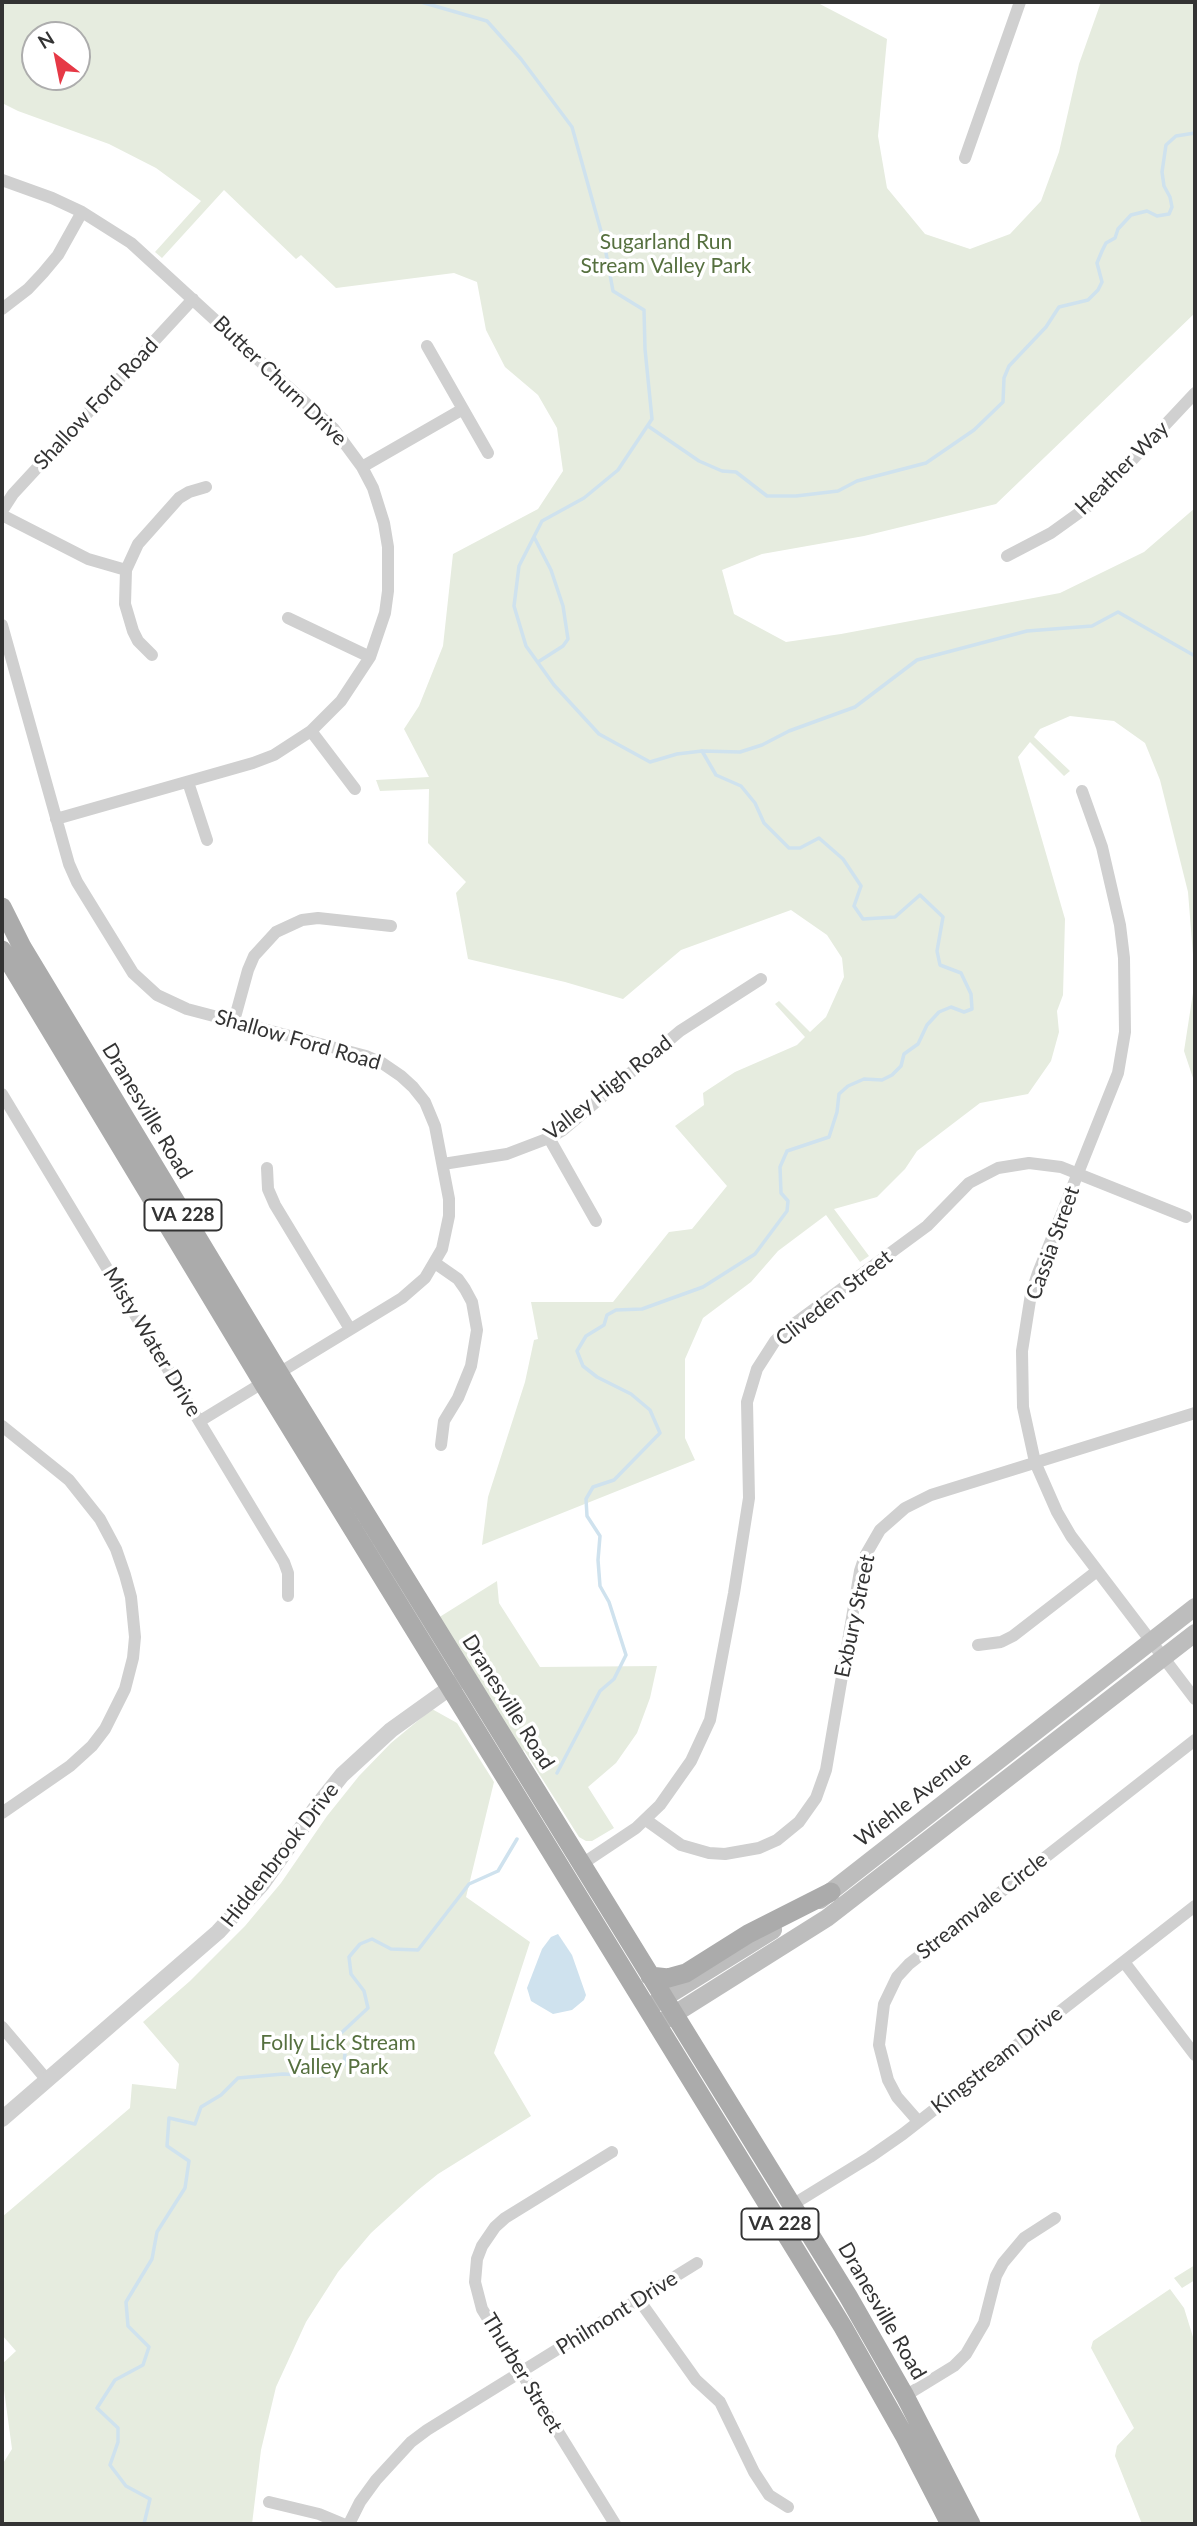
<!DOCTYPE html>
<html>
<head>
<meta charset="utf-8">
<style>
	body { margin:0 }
	#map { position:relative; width:1197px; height:2526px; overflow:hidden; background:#fff; font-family:Lato,sans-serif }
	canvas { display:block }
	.frame { position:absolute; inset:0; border:4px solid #333; pointer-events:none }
	.north { position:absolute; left:21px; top:21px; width:70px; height:70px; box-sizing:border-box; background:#fff; border:2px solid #adadad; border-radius:50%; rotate:328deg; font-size:19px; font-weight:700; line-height:28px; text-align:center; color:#333 }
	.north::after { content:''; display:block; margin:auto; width:24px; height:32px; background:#e63946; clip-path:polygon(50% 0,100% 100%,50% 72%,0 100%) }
</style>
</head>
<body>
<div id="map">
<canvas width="1197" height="2526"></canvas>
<div class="frame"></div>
<div class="north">N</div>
</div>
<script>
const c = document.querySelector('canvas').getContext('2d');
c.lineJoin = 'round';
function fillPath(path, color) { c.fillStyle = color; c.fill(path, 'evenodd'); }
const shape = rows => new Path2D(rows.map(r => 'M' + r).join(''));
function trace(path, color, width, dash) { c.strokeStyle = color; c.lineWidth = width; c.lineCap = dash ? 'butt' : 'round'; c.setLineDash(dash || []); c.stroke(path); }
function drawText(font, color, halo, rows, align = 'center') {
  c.font = font + ' Lato,sans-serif'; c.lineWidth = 7; c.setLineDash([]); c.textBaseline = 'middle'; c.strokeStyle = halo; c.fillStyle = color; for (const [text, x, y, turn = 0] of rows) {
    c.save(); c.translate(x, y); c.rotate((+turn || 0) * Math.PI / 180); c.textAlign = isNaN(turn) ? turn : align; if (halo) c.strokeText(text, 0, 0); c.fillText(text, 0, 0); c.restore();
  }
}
const green = shape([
	[2,2,816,2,887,39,878,136,887,188,925,234,970,249,1010,234,1041,201,1059,152,1079,64,1101,2,1195,2,1195,313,996,504,864,536,762,554,722,570,734,614,786,642,841,634,1060,593,1144,552,1195,508,1195,1084,1184,1051,1195,980,1188,892,1160,780,1145,743,1114,721,1070,716,1040,729,1034,737,1070,771,1064,776,1030,742,1018,757,1065,919,1063,995,1057,1011,1059,1032,1051,1061,1028,1094,980,1103,917,1151,905,1169,877,1197,834,1209,869,1256,860,1262,826,1215,778,1251,751,1282,703,1318,685,1359,685,1438,695,1460,482,1545,488,1497,525,1382,534,1340,538,1339,531,1302,613,1302,669,1232,692,1229,727,1186,675,1126,704,1105,703,1093,735,1072,797,1045,805,1037,775,1004,779,1001,810,1032,826,1017,844,977,842,958,827,935,791,910,681,950,623,999,565,982,468,959,456,893,466,882,428,843,429,789,380,791,376,780,429,777,404,729,419,706,443,646,453,554,538,509,563,471,557,428,538,395,505,367,486,330,477,282,454,273,336,288,301,255,296,259,224,190,162,258,155,252,201,201,156,168,109,144,18,111,2,103],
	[77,35,77,77,35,77,35,35],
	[497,1581,499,1603,540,1667,657,1666,650,1698,637,1733,616,1763,588,1787,614,1828,592,1841,586,1841,579,1837,524,1750,516,1758,430,1623],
	[432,1709,457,1723,494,1782,466,1897,530,1942,494,2053,531,2116,438,2174,417,2191,371,2233,338,2272,306,2322,276,2387,261,2450,252,2524,3,2524,2,2465,12,2449,4,2390,2,2388,2,2364,16,2351,2,2335,2,2217,130,2108,132,2084,176,2089,179,2064,143,2022,190,1981,245,1926,281,1883,327,1816,359,1776,391,1743],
	[1195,2265,1195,2280,1182,2288,1174,2278],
	[1170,2289,1184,2308,1193,2337,1195,2524,1142,2524,1115,2456,1117,2446,1134,2428,1091,2348,1093,2341]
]);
const water = shape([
	[558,1934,572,1955,586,1995,584,2000,572,2010,553,2014,531,2001,527,1988,542,1949,551,1937]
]);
const stream = shape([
	[421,2,487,21,521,59,572,127,604,242,613,291,644,310,645,349,652,419,618,470,584,498,542,521,519,566,514,606,526,646,554,685,599,734,650,762,677,754,702,751,740,752,762,745,789,731,855,707,917,660,1027,631,1092,626,1118,612,1195,656],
	[1195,57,1195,63],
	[648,426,699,461,722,471,736,472,767,496,796,496,838,491,857,481,926,463,974,430,1003,402,1004,378,1009,366,1046,327,1059,307,1088,300,1098,290,1102,282,1097,263,1102,251,1106,243,1115,238,1118,229,1131,215,1147,211,1157,216,1169,214,1172,207,1170,197,1164,186,1162,172,1166,145,1176,136,1195,133],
	[534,537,551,570,563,606,568,639,563,646,538,662],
	[557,1773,600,1691,614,1679,626,1655,609,1602,600,1586,598,1560,600,1536,587,1516,586,1499,593,1487,614,1480,660,1433,650,1410,631,1394,597,1377,583,1366,577,1351,586,1336,604,1325,607,1315,616,1310,642,1309,703,1287,755,1254,787,1211,788,1201,781,1193,780,1167,787,1151,829,1137,837,1112,839,1094,848,1086,864,1079,882,1080,892,1075,901,1066,904,1054,918,1044,927,1025,939,1012,951,1007,964,1012,972,1009,971,994,961,973,940,965,937,951,943,917,920,895,895,917,863,919,854,906,861,886,843,859,819,838,800,848,789,848,764,823,755,803,741,786,716,775,702,751],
	[144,2524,150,2499,126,2486,110,2465,118,2442,118,2428,97,2408,115,2380,143,2365,149,2347,128,2326,126,2302,152,2259,157,2232,185,2188,189,2161,167,2146,169,2118,195,2124,201,2107,221,2095,238,2078,283,2074,325,2076,344,2065,345,2053,337,2043,339,2035,368,2008,364,1991,351,1974,349,1957,360,1944,372,1939,391,1949,418,1950,469,1884,498,1871,517,1839]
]);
const minor = shape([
	[965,158,1020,2],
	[2,180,52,198,82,212,131,243,334,429,362,467,373,488,384,523,388,547,388,591,385,613,370,657,341,701,311,731,274,755,253,763,56,819],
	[2,309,28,289,43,273,58,255,82,212],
	[427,346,488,453],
	[362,467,463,409],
	[2,511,13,494,193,299],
	[2,515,88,559,126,570],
	[1007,556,1051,533,1090,505,1195,393],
	[288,618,370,657],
	[2,625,69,864,77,882,133,973,157,995,187,1009,366,1056,382,1063,401,1076,413,1087,425,1102,435,1126,449,1199,449,1216,442,1249,425,1278,402,1298,200,1421],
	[152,655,138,641,133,631,125,604,126,570,138,544,179,498,189,492,206,487],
	[311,731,355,789],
	[188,782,207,840],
	[1082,791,1102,847,1120,925,1124,958,1125,1032,1118,1073,1038,1273,1031,1294,1022,1351,1023,1407,1035,1462,1057,1512,1071,1536,1195,1699],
	[234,1021,248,970,254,956,276,932,302,920,318,918,391,926],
	[2,1094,284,1562,288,1573,288,1596],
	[549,1138,596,1221],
	[443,1164,507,1154,549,1138,563,1130,680,1031,761,979],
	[267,1168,268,1189,275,1205,350,1329],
	[435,1263,458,1279,465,1289,472,1302,477,1330,471,1366,458,1398,444,1421,441,1445],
	[2,1426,69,1480,100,1519,116,1549,125,1575,131,1597,135,1637,133,1658,125,1689,105,1729,92,1746,70,1766,2,1813],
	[978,1645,1001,1642,1013,1636,1097,1571],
	[646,1820,681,1845,709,1853,725,1854,759,1848,777,1840,799,1822,816,1798,826,1770,860,1571,865,1556,880,1530,905,1508,931,1495,1195,1413],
	[582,1864,636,1828,660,1805,691,1761,710,1720,734,1593,749,1498,747,1402,757,1369,775,1341,787,1329,927,1226,969,1183,998,1168,1029,1163,1061,1167,1186,1217],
	[1124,1962,1195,2055],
	[2,2027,47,2080],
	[918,2121,897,2097,888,2080,879,2045,884,2004,897,1977,909,1964,1195,1740],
	[612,2152,505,2218,495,2227,482,2246,477,2259,475,2282,482,2309,615,2524],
	[792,2205,870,2157,903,2134,1195,1906],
	[639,2300,696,2380,720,2402,754,2472,769,2495,788,2507],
	[905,2396,954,2366,966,2354,984,2323,996,2276,1003,2263,1024,2238,1055,2218],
	[269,2502,319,2514,343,2524],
	[349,2524,360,2502,376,2480,411,2442,427,2430,697,2263]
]);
const tertiary = shape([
	[2,2119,218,1932,262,1884,318,1805,342,1775,391,1730,458,1682]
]);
const secondary = shape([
	[820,1900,1195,1607],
	[654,2004,773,1930],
	[657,2025,827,1918,1195,1633]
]);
const primary = shape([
	[2,907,22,947,279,1373,848,2296,905,2396,971,2524],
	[2,950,263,1383,843,2327,904,2435,950,2524],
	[650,1976,668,1978,686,1973,748,1934,831,1892]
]);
const shields = [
	[183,1215,77],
	[780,2224,77]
];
const shieldNames = [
	["VA 228",183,1215],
	["VA 228",780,2224]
];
const parkNames = [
	["Sugarland Run",666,242],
	["Stream Valley Park",666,266],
	["Folly Lick Stream",338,2043],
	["Valley Park",338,2067]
];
const streetNames = [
	["Butter Churn Drive",280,381,44],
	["Shallow Ford Road",96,404,-47],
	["Heather Way",1122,468,-45],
	["Shallow Ford Road",298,1040,16],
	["Valley High Road",608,1088,-38],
	["Dranesville Road",147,1111,59],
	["Cassia Street",1053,1243,-70],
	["Cliveden Street",834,1298,-38],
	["Misty Water Drive",152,1342,59],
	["Exbury Street",855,1616,-78],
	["Dranesville Road",508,1702,58],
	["Wiehle Avenue",913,1799,-38],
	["Hiddenbrook Drive",280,1855,-52],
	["Streamvale Circle",982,1906,-38],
	["Kingstream Drive",997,2060,-38],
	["Dranesville Road",882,2311,60],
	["Philmont Drive",617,2313,-32],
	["Thurber Street",522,2373,59]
];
fillPath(green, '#e6ecdf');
fillPath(water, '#cfe2ee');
trace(stream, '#cfe2ee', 3.5);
trace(minor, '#d0d0d0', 12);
trace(tertiary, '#d0d0d0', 16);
trace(secondary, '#bdbdbd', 18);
trace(primary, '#ababab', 19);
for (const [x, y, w] of shields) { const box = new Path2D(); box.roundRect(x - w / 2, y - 15.5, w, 31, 5); c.fillStyle = '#fff'; c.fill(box); trace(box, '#333', 2); }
drawText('bold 19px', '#333', null, shieldNames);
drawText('21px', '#56703f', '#fff', parkNames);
drawText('21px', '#333', '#fff', streetNames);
</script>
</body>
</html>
